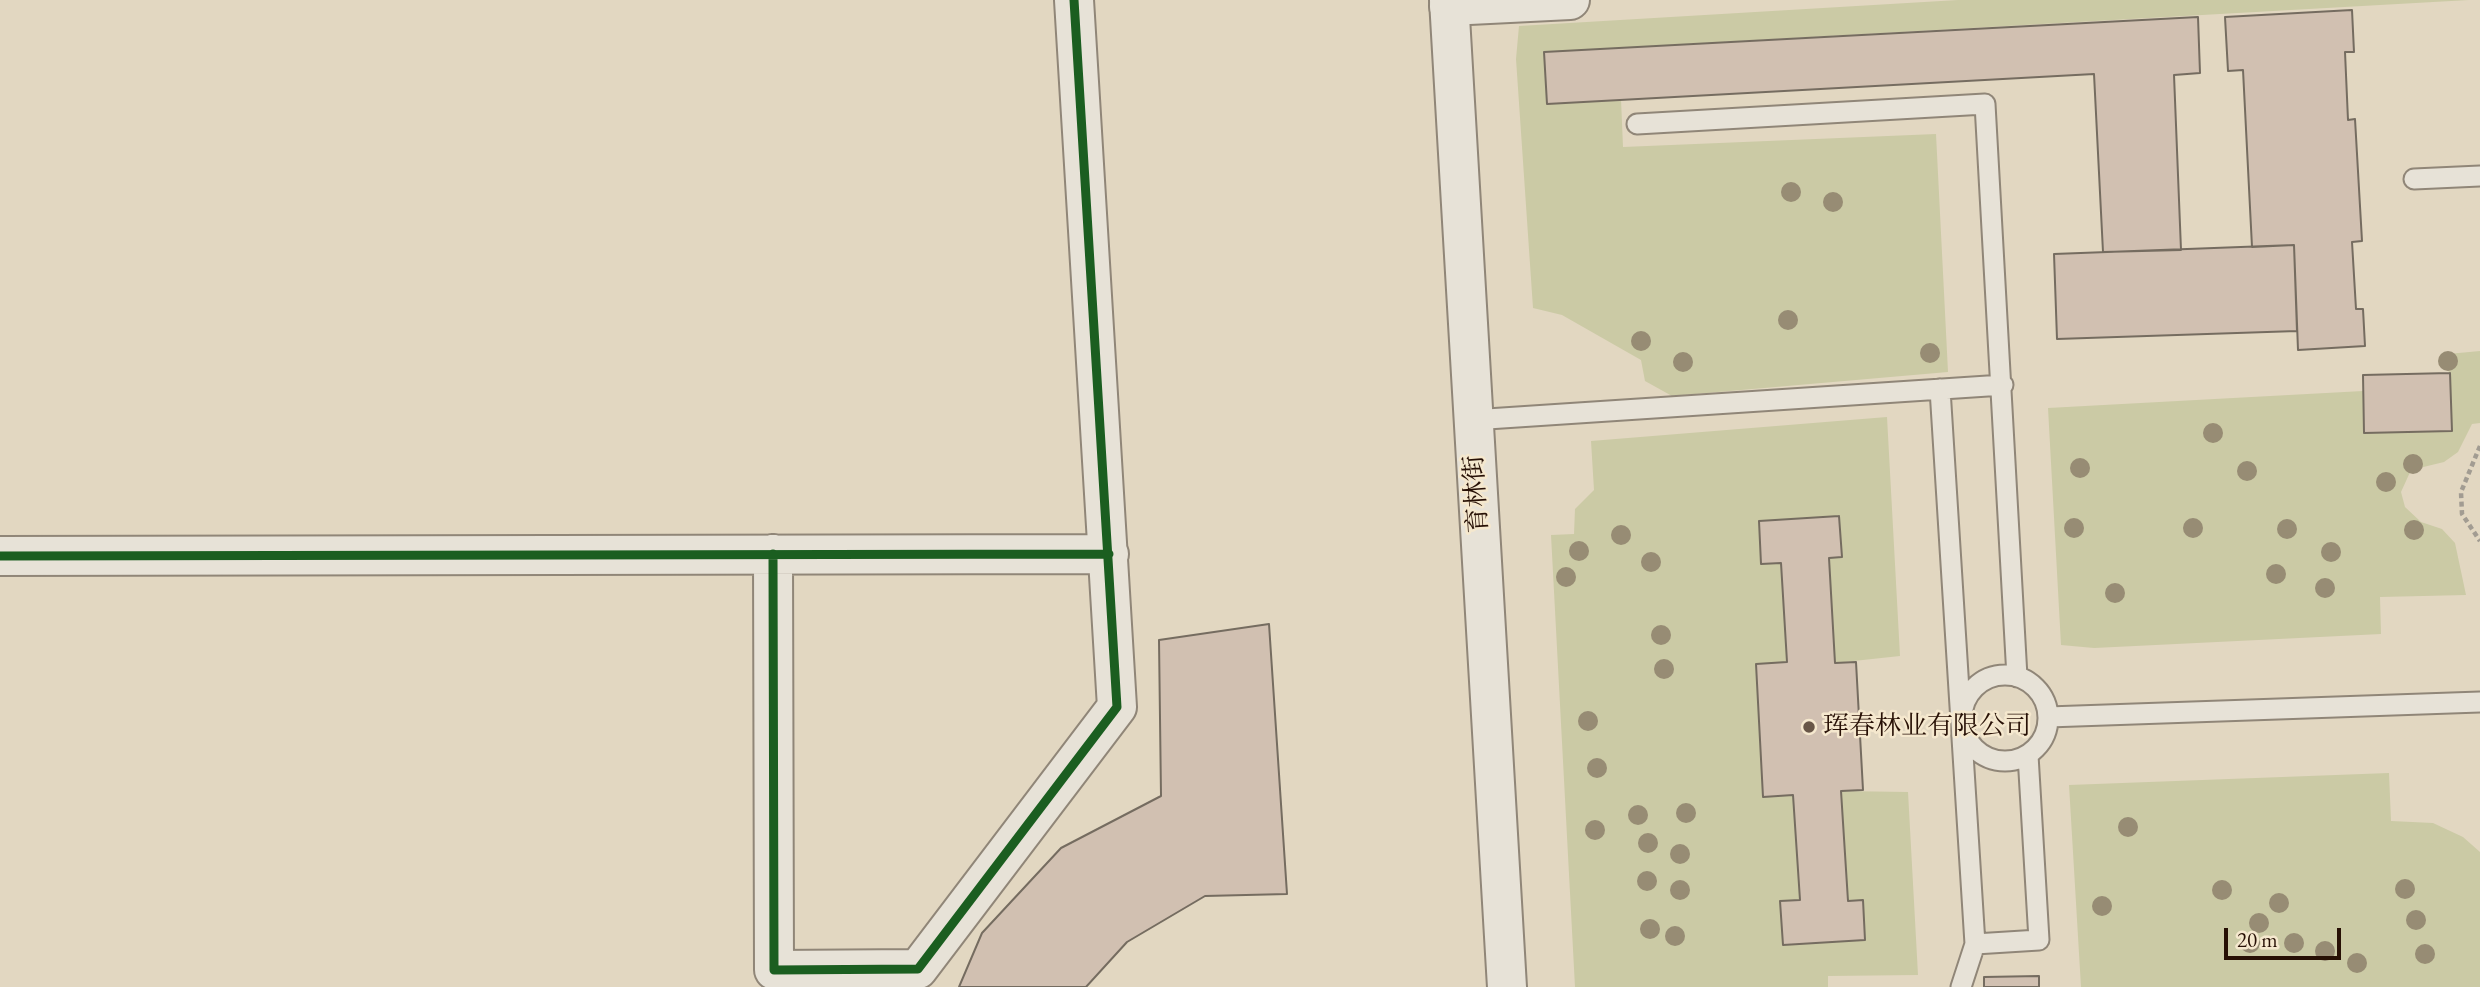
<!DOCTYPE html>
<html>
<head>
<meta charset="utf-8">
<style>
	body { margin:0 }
	#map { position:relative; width:2480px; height:987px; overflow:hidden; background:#e2d7c1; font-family:"EB Garamond",serif }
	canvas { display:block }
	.scale { position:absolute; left:2224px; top:928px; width:117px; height:32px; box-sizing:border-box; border:4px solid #271005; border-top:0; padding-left:9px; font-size:21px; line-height:24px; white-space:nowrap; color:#271005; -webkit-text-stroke:5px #f5e8ce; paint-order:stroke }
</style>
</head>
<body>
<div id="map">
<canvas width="2480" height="987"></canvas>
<div class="scale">20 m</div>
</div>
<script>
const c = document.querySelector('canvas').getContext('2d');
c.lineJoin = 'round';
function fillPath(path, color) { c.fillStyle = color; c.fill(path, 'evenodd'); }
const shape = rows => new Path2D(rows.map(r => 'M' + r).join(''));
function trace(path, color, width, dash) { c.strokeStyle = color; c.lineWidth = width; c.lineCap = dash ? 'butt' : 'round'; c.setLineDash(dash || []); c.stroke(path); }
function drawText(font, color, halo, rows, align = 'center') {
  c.font = font + ' "EB Garamond","Noto Serif SC",serif'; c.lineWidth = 5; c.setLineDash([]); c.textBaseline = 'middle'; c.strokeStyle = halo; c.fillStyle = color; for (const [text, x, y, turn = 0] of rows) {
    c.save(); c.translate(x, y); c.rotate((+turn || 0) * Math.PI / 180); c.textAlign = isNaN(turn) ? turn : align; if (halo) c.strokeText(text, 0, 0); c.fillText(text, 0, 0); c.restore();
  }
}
const green = shape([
	[1958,0,2469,0,1544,52,1547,103,1621,99,1623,147,1936,134,1948,372,1672,396,1645,381,1641,360,1562,315,1533,308,1516,59,1519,26],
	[2480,351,2480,423,2472,424,2458,452,2444,462,2411,470,2401,492,2405,507,2421,522,2442,529,2455,543,2466,595,2380,597,2381,634,2094,648,2061,645,2048,408,2363,391,2365,433,2451,431,2448,354],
	[1887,417,1900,656,1835,663,1829,558,1842,557,1839,516,1759,521,1761,563,1781,563,1787,662,1756,664,1764,797,1793,795,1800,900,1781,902,1783,944,1865,940,1863,900,1848,901,1841,791,1908,792,1918,975,1828,976,1828,987,1575,987,1551,535,1574,534,1575,509,1594,490,1591,441],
	[2389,773,2391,821,2433,823,2463,837,2480,852,2480,987,2081,987,2069,785]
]);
const building = shape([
	[2352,10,2354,52,2345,52,2348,120,2355,119,2362,241,2352,242,2356,309,2363,309,2365,346,2298,350,2294,245,2252,247,2243,70,2228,71,2225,17,2352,10],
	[2198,17,2200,73,2174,75,2181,250,2103,252,2094,74,1547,104,1544,52,2198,17],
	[2294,245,2297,331,2057,339,2054,254,2294,245],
	[2450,373,2452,431,2364,433,2363,375,2450,373],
	[1839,516,1842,557,1829,558,1835,663,1856,662,1863,790,1841,791,1848,901,1863,900,1865,940,1783,945,1780,901,1800,900,1793,795,1763,797,1756,664,1787,662,1781,563,1761,564,1759,521,1839,516],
	[1269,624,1287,894,1205,896,1127,942,1086,987,959,987,982,933,1061,848,1161,796,1159,640,1269,624],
	[2039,976,2039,987,1984,987,1984,977,2039,976]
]);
const path = shape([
	[2480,446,2461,492,2462,514,2480,541]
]);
const service = shape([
	[1637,124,1985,104,2017,677],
	[2414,179,2480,176],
	[1940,389,1975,944,2039,940,2028,755],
	[1472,420,2003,385],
	'1962 718a43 43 0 1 1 86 0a43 43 0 1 1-86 0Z',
	[2048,717,2480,702],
	[1961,987,1975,944]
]);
const minor = shape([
	[1449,6,1570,0],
	[773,554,774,970,918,969,1117,707,1074,0],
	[0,556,1109,554]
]);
const tertiary = shape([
	[1449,0,1507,987]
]);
const cycleway = shape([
	[773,554,774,970,918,969,1117,707,1074,0],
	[0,556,1109,554]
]);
const trees = [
	[1791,192],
	[1833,202],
	[1788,320],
	[1641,341],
	[1930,353],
	[2448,361],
	[1683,362],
	[2213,433],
	[2413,464],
	[2080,468],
	[2247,471],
	[2386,482],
	[2074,528],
	[2193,528],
	[2287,529],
	[2414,530],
	[1621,535],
	[1579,551],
	[2331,552],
	[1651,562],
	[2276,574],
	[1566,577],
	[2325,588],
	[2115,593],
	[1661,635],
	[1664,669],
	[1588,721],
	[1597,768],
	[1686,813],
	[1638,815],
	[2128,827],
	[1595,830],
	[1648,843],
	[1680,854],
	[1647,881],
	[2405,889],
	[1680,890],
	[2222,890],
	[2279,903],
	[2102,906],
	[2416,920],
	[2259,923],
	[1650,929],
	[1675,936],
	[2250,943],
	[2294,943],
	[2325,951],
	[2425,954],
	[2357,963]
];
const markers = [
	[1809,727,7,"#685647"]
];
const streetNames = [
	["育林街",1477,494,-94]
];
const poiNames = [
	["珲春林业有限公司",1823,727]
];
fillPath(green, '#cbcaa5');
fillPath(building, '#d1c0b1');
trace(building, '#756c60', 2);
trace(service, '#908678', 23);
trace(minor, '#908678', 42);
trace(tertiary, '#908678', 42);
trace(path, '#a29c92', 4.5, [5, 3.5]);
trace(service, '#e7e2d7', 19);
trace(minor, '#e7e2d7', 38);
trace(tertiary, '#e7e2d7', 38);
trace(cycleway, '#1b5e20', 9);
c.fillStyle = '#978c74';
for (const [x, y] of trees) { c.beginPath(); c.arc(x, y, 10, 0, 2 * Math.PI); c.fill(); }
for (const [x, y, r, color] of markers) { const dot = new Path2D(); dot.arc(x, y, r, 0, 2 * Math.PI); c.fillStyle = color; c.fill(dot); trace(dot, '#f5e8ce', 2.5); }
drawText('26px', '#271005', '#f5e8ce', streetNames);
drawText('26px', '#271005', '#f5e8ce', poiNames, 'left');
</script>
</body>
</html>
